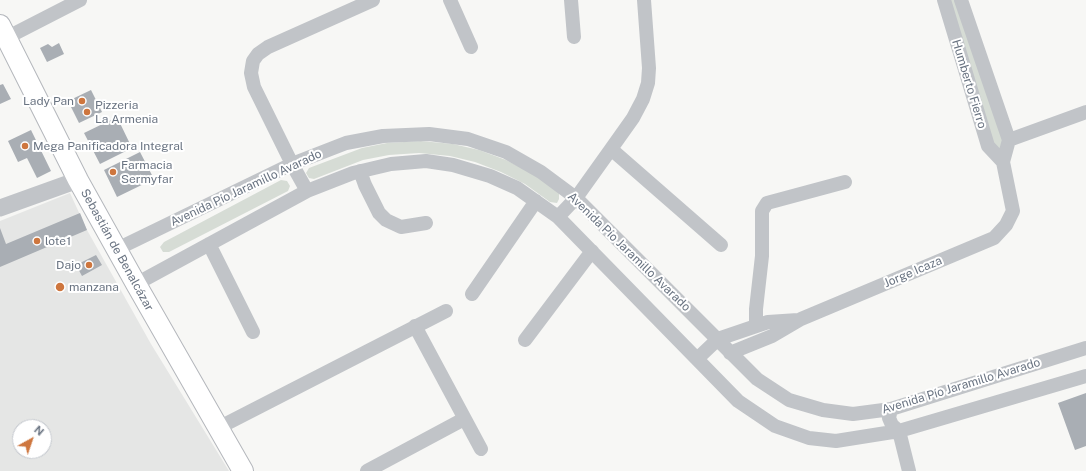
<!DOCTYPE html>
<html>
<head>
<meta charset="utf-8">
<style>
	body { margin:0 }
	#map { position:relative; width:1086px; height:471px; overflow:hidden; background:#f7f7f5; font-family:"Public Sans",sans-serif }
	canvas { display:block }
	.north { position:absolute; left:12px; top:419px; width:40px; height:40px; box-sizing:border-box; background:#fff; border:1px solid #c3c7cd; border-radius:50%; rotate:40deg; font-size:11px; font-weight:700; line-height:16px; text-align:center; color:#6a7482 }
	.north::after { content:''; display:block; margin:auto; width:14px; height:18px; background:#ce763e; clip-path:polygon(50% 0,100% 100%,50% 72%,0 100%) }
</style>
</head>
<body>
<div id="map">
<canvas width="1086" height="471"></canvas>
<div class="north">N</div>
</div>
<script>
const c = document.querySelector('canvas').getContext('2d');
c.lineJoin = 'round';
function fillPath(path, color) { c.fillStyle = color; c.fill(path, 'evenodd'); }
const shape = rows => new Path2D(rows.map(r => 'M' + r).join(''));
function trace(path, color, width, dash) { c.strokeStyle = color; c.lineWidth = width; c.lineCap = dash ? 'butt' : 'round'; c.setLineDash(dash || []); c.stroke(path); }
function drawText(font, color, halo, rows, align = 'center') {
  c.font = font + ' "Public Sans",sans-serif'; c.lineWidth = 4; c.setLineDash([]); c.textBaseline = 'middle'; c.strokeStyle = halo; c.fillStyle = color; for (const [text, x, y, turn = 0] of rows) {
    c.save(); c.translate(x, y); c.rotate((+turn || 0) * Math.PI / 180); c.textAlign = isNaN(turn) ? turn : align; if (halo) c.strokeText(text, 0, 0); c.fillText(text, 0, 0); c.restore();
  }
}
const built = shape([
	[70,193,87,230,151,344,229,471,0,471,0,221],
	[20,427,44,427,44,451,20,451]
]);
const green = shape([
	[945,0,959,0,1007,142,1002,155,989,145],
	[421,141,453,144,479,150,506,160,533,174,559,192,559,199,557,203,550,202,525,184,501,172,475,162,450,156,419,153,389,155,363,160,314,179,309,178,306,173,309,168,362,148,387,143],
	[281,180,287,181,290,186,288,191,169,252,163,252,160,247,164,242]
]);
const building = shape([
	[59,43,64,54,47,62,40,48,48,44,52,47],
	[3,84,11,99,0,104,0,85],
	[91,90,102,112,79,123,68,101],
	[117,117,132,148,100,164,84,133],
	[31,130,51,171,37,178,27,158,18,162,8,141],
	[140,152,154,179,117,197,104,170],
	[80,213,87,230,0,267,0,228,6,244],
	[96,255,102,265,82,276,76,265],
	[1086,393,1086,446,1075,450,1058,403]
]);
const minor = shape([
	[450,0,471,47],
	[571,0,574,37],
	[944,0,988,146,1003,162],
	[6,38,80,0],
	[1009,140,1086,112],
	[611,149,721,245],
	[360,171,365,185,379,213,386,220,401,227,426,223],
	[307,191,292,164,254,87,251,73,253,61,258,54,268,47,373,0],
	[558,217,576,198,611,149,633,118,643,99,648,83,649,68,644,0],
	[209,244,253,332],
	[117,249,292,164,346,143,383,136,429,134,468,139,506,152,541,172,576,198,757,379,789,400,823,410,853,414,891,409,1086,348],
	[136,284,307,191,353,173,391,164,426,161,453,165,490,176,517,188,558,217,738,401,775,426,809,438,836,441,899,431,1086,376],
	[472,294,536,201],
	[415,326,481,449],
	[756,326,756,309,762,256,762,211,767,203,845,182],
	[525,340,592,251],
	[730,353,772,336,801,319,994,238,1006,225,1013,211,1003,162,1009,140,961,0],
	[697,359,718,339,768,322,798,320],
	[891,409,889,418,892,425,899,431,909,471],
	[218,428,446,311],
	[367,471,464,419]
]);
const tertiary = shape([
	[0,208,78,180]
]);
const secondary = shape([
	[0,25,78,180,136,284,243,471]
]);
const markers = [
	[82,101,4,"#ce763e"],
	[87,112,4,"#ce763e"],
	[25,146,4,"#ce763e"],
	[113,172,4,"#ce763e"],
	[37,241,4,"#ce763e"],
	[89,265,4,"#ce763e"],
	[60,287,5,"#ce763e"]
];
const streetNames = [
	["Humberto Fierro",969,84,73],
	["Avenida Pío Jaramillo Avarado",246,188,-25],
	["Sebastián de Benalcázar",117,250,61],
	["Avenida Pío Jaramillo Avarado",629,252,44],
	["Jorge Icaza",913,272,-23],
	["Avenida Pío Jaramillo Avarado",961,386,-17]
];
const poiNames = [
	["Lady Pan",74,101,"right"],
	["Pizzeria",95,105],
	["La Armenia",95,119],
	["Mega Panificadora Integral",33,146],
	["Farmacia",121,165],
	["Sermyfar",121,179],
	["lote1",45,241],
	["Dajo",81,265,"right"],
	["manzana",69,287]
];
fillPath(built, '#e5e6e5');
fillPath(green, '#d6dcd5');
fillPath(building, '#a9aeb4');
trace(secondary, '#b4b7bc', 22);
trace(minor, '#c1c4c8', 14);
trace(tertiary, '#c1c4c8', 17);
trace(secondary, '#fff', 20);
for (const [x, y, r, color] of markers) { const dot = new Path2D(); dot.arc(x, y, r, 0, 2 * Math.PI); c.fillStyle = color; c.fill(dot); trace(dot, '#fff', 1.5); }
drawText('12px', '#6a7482', '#fff', streetNames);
drawText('12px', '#6a7482', '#fff', poiNames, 'left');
</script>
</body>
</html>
